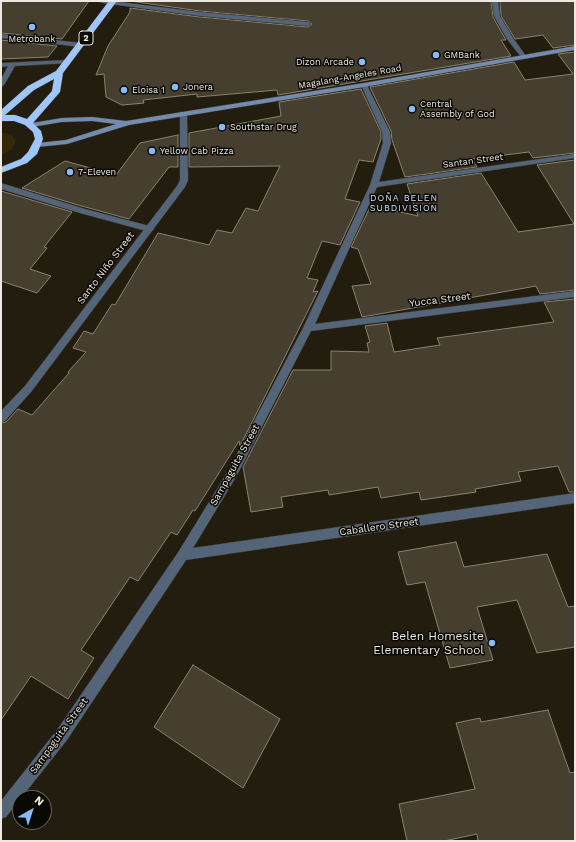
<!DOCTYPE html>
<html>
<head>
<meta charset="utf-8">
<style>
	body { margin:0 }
	#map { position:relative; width:576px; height:842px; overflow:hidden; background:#231d0f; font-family:"Work Sans",sans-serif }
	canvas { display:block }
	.frame { position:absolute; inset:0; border:2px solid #ede9e0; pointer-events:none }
	.north { position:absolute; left:12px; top:790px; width:40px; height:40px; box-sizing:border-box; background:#0a0803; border:1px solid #65625b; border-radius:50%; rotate:39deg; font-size:11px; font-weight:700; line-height:16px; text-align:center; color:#ede9e0 }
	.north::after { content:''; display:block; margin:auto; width:14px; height:18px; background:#89bafc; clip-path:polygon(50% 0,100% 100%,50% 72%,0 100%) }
</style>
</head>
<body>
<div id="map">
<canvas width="576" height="842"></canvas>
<div class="frame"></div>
<div class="north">N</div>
</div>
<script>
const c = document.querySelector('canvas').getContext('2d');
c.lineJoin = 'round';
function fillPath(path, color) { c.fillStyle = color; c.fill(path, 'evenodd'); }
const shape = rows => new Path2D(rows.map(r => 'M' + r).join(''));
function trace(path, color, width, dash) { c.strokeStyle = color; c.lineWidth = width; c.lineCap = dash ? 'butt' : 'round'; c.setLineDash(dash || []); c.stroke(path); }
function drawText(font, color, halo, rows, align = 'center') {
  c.font = font + ' "Work Sans",sans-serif'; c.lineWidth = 3; c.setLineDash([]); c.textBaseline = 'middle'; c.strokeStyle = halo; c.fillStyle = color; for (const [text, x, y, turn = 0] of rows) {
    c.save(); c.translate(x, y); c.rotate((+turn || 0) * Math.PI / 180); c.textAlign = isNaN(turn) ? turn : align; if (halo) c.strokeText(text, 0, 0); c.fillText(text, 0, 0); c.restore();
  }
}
const green = shape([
	[1,132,12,135,16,142,11,150,1,155]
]);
const building = shape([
	[1,1,89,1,62,39,1,33,1,1],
	[130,1,491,1,493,17,506,40,501,40,511,56,278,95,277,90,197,97,197,94,143,100,144,103,122,105,106,97,104,74,96,75,108,46,130,12,130,8,200,17,308,27,312,24,308,21,200,11,130,1],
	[500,1,575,1,575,45,553,48,543,35,515,39,501,16,500,1],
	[1,40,57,46,48,57,1,59,1,40],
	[575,52,575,153,533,158,529,152,472,159,477,167,405,177,392,140,391,131,370,87,514,62,525,80,573,74,558,54,575,52],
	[361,89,381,132,381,139,373,162,359,160,345,199,360,202,340,245,322,241,307,278,318,280,313,292,318,291,240,446,239,441,195,511,193,510,177,535,171,532,138,581,130,577,81,650,94,658,68,699,31,676,1,720,1,423,6,422,18,409,32,415,69,373,68,372,86,352,73,348,84,331,93,334,112,304,115,305,158,233,209,245,217,230,232,233,246,208,258,211,280,166,189,167,189,133,281,116,279,102,361,89],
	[178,135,178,167,169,167,129,219,78,205,22,188,65,161,116,175,140,143,178,135],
	[575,160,575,290,540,294,536,286,362,317,352,286,371,284,358,249,351,247,371,205,418,216,407,184,481,173,518,232,574,224,537,165,575,160],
	[1,191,72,212,44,247,47,248,30,269,51,276,37,293,1,281,1,191],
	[575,299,575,492,569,492,558,466,518,472,521,481,475,489,476,492,421,500,419,492,381,498,378,487,329,495,328,490,281,497,283,507,251,512,243,467,293,370,331,370,331,351,369,352,367,343,370,342,365,326,387,323,394,352,440,345,437,338,554,322,544,302,575,299],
	[456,542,464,567,547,554,568,607,575,606,575,647,537,653,517,600,477,607,493,660,450,668,425,582,407,585,398,552,456,542],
	[193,665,280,719,243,788,154,727,193,665],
	[548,710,570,773,575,772,575,841,478,841,477,834,444,841,407,841,399,804,475,789,456,723,480,718,481,722,548,710]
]);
const lane = shape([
	[112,1,200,12,308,22,311,24,308,26,200,16,110,4,109,3,112,1],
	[68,60,70,61,70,63,15,66,4,85,1,87,1,79,8,66,1,67,1,63,68,60],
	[1,183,85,209,153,227,154,229,150,232,80,213,1,189,1,183]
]);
const street = shape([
	[95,1,111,1,115,3,112,5,95,1],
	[492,1,498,1,500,16,513,38,526,56,525,57,521,57,507,39,494,16,492,1],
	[1,34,81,43,84,45,81,47,1,38,1,34],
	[364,83,367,85,390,132,391,143,379,182,575,154,575,158,377,187,315,324,575,291,575,297,311,331,236,477,193,548,575,493,575,503,186,560,67,740,6,817,1,819,1,801,57,730,179,551,228,471,303,328,370,185,383,143,382,132,361,85,364,83],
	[180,112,183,112,187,114,188,180,185,187,31,392,5,421,1,422,1,411,25,386,177,186,180,180,180,112]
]);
const secondary = shape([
	[575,46,575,50,364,87,129,125,67,144,37,147,33,145,37,143,66,140,116,124,92,121,62,122,32,127,28,125,32,123,62,118,92,117,126,121,364,83,575,46]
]);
const highway = shape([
	[109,1,117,1,63,73,60,92,33,123,41,131,43,139,37,154,27,163,1,173,1,167,21,159,28,152,35,139,33,132,25,125,14,121,1,121,1,110,28,86,56,71,109,1],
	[54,79,52,91,27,119,15,115,5,115,34,90,54,79]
]);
const markers = [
	[32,27,4,"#89bafc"],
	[436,55,4,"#89bafc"],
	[362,62,4,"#89bafc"],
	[175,87,4,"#89bafc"],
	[124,90,4,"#89bafc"],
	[412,109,4,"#89bafc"],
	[222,127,4,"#89bafc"],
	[152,151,4,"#89bafc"],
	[70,172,4,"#89bafc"],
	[492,643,4,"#89bafc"]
];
const shields = [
	[86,38,14]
];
const shieldNames = [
	["2",86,38]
];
const farPoinames = [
	["Metrobank",32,39,"center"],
	["GMBank",444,55],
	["Dizon Arcade",354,62,"right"],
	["Jonera",183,87],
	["Eloisa 1",132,90],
	["Central",420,104],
	["Assembly of God",420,114],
	["Southstar Drug",230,127],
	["Yellow Cab Pizza",160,151],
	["7-Eleven",78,172]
];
const farStreetnames = [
	["Magalang-Angeles Road",350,77,-10],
	["Santan Street",473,161,-8]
];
const farNeighbourhoodnames = [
	["DOÑA BELEN",404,198],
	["SUBDIVISION",404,208]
];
const streetNames = [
	["Santo Niño Street",106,268,-53],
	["Yucca Street",440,300,-7],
	["Sampaguita Street",235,465,-61],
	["Caballero Street",379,527,-8],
	["Sampaguita Street",59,736,-54]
];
const nearPoinames = [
	["Belen Homesite",484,636],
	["Elementary School",484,650]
];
fillPath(green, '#342806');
fillPath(building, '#463f30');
trace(building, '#898271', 1);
trace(lane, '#3f3a2c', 1);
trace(street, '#3f3a2c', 1);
trace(secondary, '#3f3a2c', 1);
trace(highway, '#3f3a2c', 1);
fillPath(lane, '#546479');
fillPath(street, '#546479');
fillPath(secondary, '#728bae');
fillPath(highway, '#9ec6fc');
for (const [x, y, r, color] of markers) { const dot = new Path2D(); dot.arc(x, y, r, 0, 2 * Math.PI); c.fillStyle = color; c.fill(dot); trace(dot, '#0a0803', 1.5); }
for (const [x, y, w] of shields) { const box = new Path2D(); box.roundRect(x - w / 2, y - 7, w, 14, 3); c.fillStyle = '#0a0803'; c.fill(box); trace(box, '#ede9e0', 1); }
drawText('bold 9px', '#ede9e0', null, shieldNames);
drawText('9px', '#ede9e0', '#0a0803', farPoinames, 'left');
drawText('9px', '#ede9e0', '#0a0803', farStreetnames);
c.letterSpacing = '1px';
drawText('9px', '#d1e4fd', '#0a0803', farNeighbourhoodnames);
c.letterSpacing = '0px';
drawText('10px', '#ede9e0', '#0a0803', streetNames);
drawText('12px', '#ede9e0', '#0a0803', nearPoinames, 'right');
</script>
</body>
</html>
